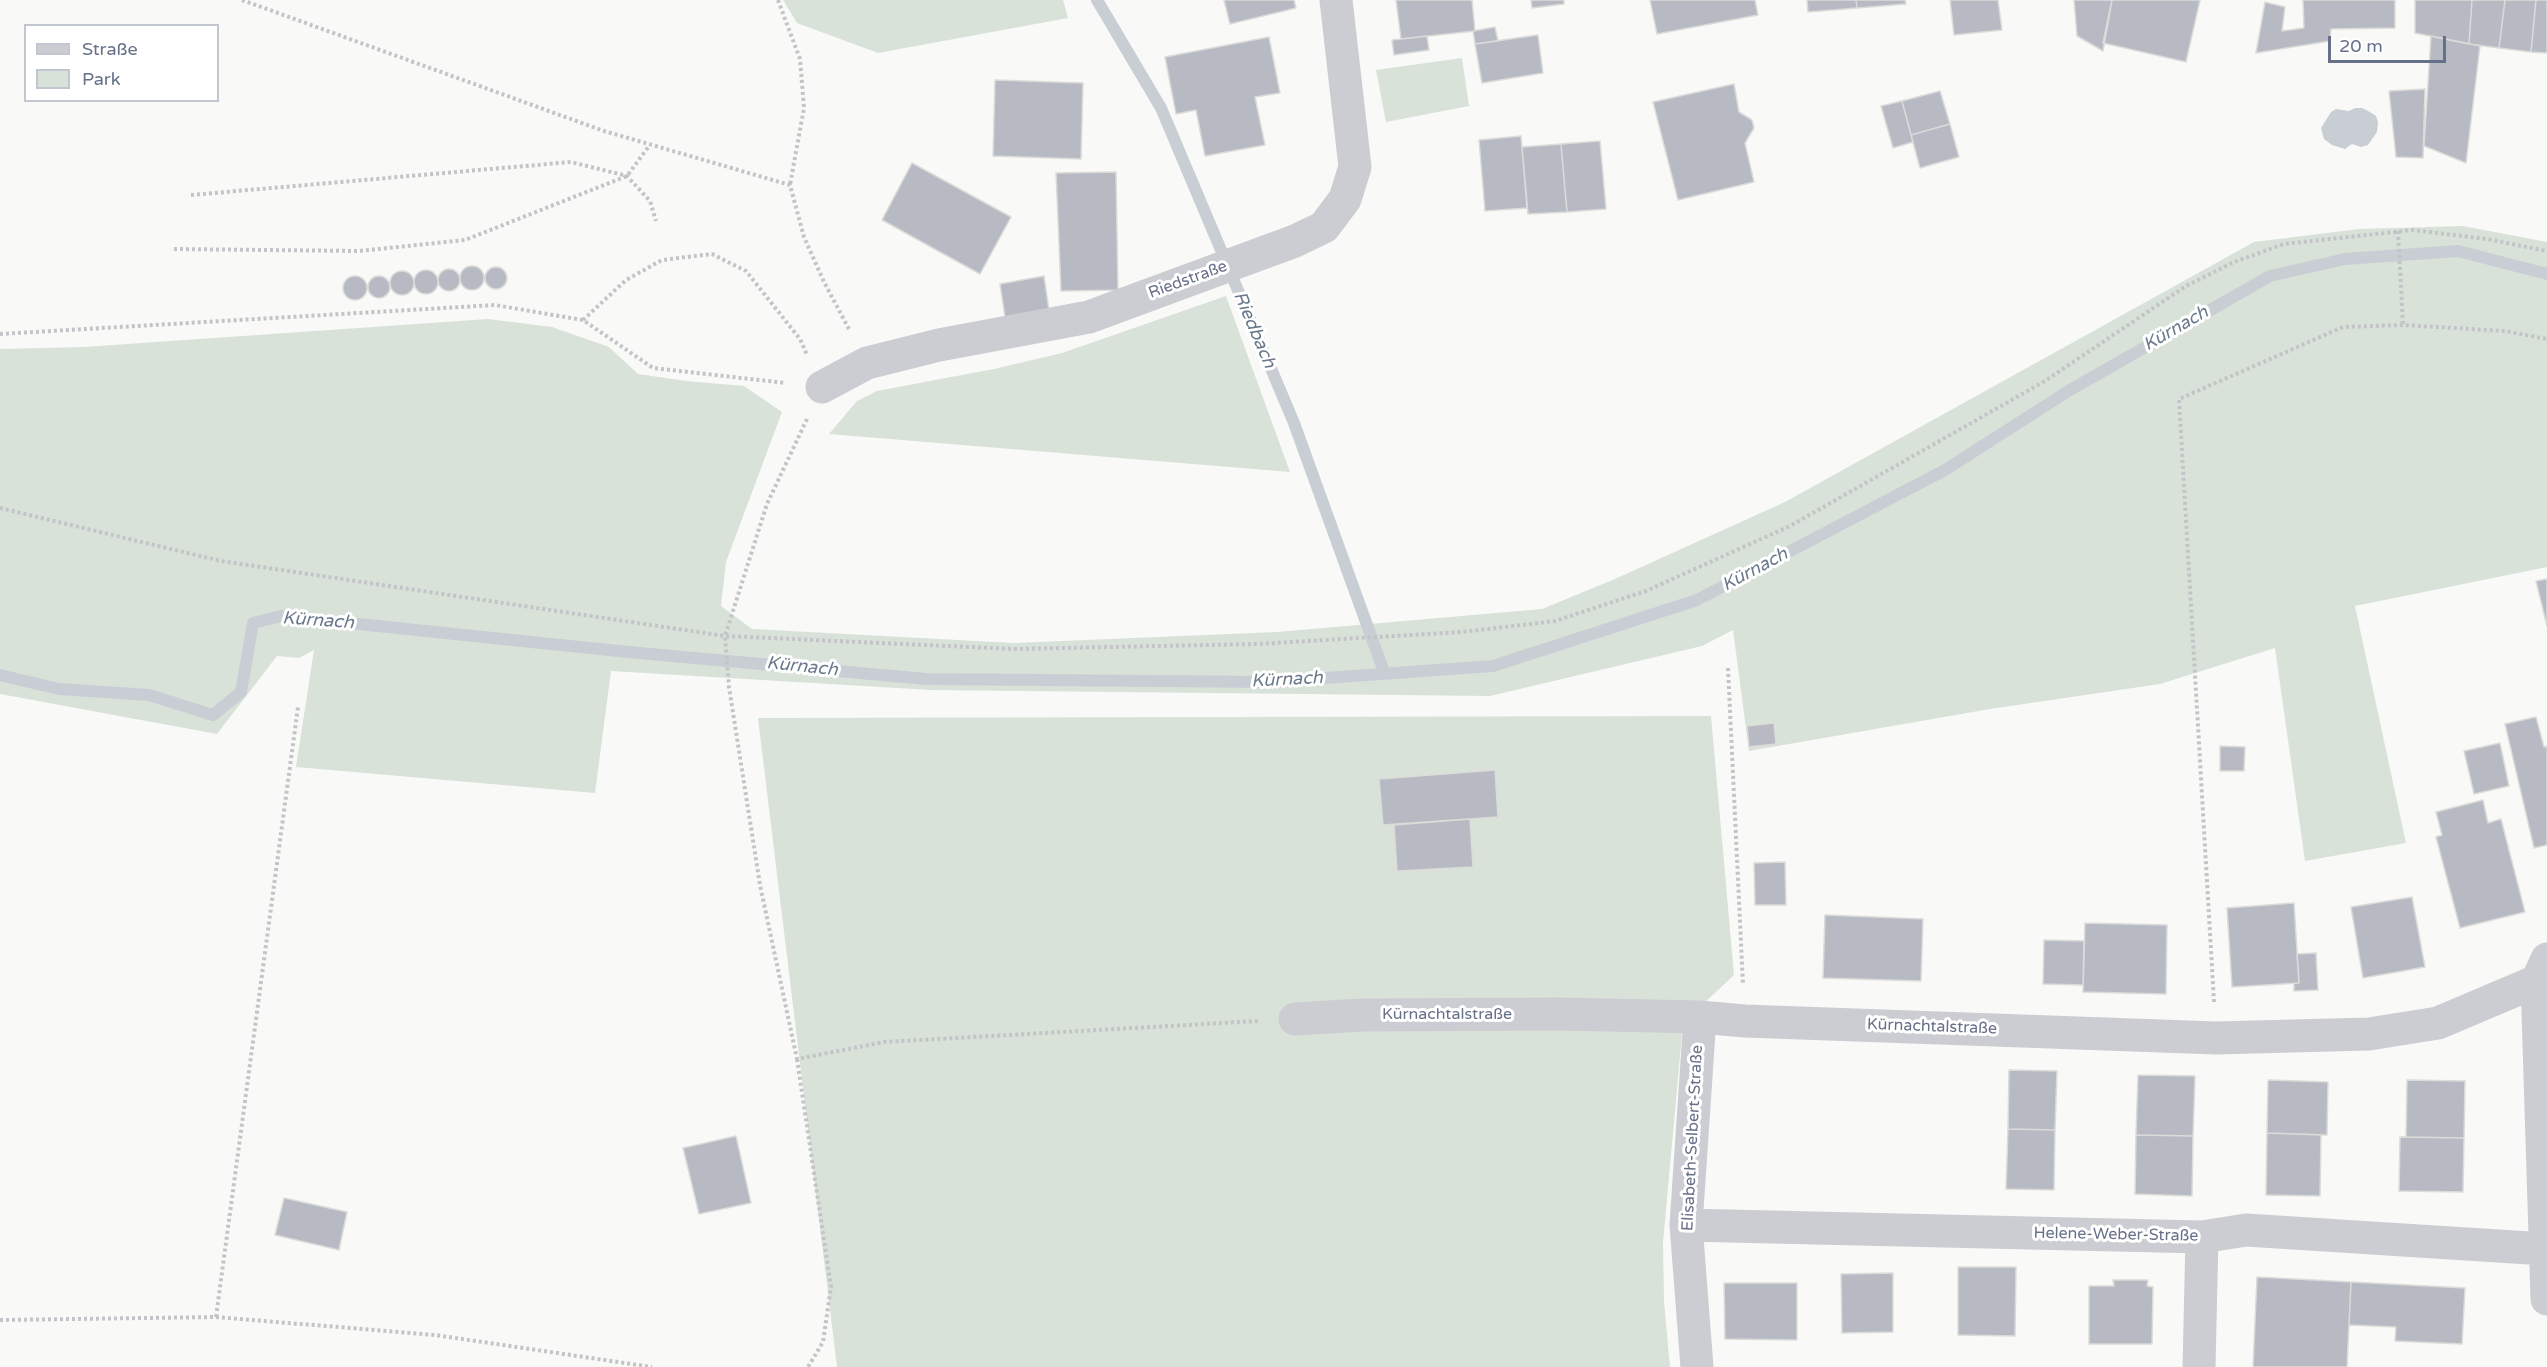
<!DOCTYPE html>
<html>
<head>
<meta charset="utf-8">
<style>
	body { margin:0 }
	#map { position:relative; width:2547px; height:1367px; overflow:hidden; background:#f9f9f7; font-family:"Varela Round",sans-serif }
	canvas { display:block }
	.legend { position:absolute; left:24px; top:24px; width:195px; height:78px; box-sizing:border-box; background:#fff; border:2px solid #c2c6d0; margin:0; padding:8px 10px; list-style:none; font-size:18px; color:#677089 }
	.legend li { display:flex; align-items:center; gap:12px; height:30px }
	.legend b { width:30px; border:2px solid #c2c6d0 }
	.scale { position:absolute; left:2328px; top:36px; width:118px; height:27px; box-sizing:border-box; border:3px solid #677089; border-top:0; padding-left:8px; font-size:18px; line-height:21px; white-space:nowrap; color:#677089; -webkit-text-stroke:4px #fff; paint-order:stroke }
</style>
</head>
<body>
<div id="map">
<canvas width="2547" height="1367"></canvas>
<ul class="legend">
<li><b style="height:8px;background:#cccdd2"></b>Straße</li>
<li><b style="height:16px;background:#d9e2d8"></b>Park</li>
</ul>
<div class="scale">20 m</div>
</div>
<script>
const c = document.querySelector('canvas').getContext('2d');
c.lineJoin = 'round';
function fillPath(path, color) { c.fillStyle = color; c.fill(path, 'evenodd'); }
const shape = rows => new Path2D(rows.map(r => 'M' + r).join(''));
function trace(path, color, width, dash) { c.strokeStyle = color; c.lineWidth = width; c.lineCap = dash ? 'butt' : 'round'; c.setLineDash(dash || []); c.stroke(path); }
function drawText(font, color, halo, rows, align = 'center') {
  c.font = font + ' "Varela Round",sans-serif'; c.lineWidth = 6; c.setLineDash([]); c.textBaseline = 'middle'; c.strokeStyle = halo; c.fillStyle = color; for (const [text, x, y, turn = 0] of rows) {
    c.save(); c.translate(x, y); c.rotate((+turn || 0) * Math.PI / 180); c.textAlign = isNaN(turn) ? turn : align; if (halo) c.strokeText(text, 0, 0); c.fillText(text, 0, 0); c.restore();
  }
}
const green = shape([
	[783,0,1063,0,1068,18,878,53,797,23],
	[1462,58,1469,106,1386,122,1376,70],
	[2463,226,2547,242,2547,567,2355,606,2406,843,2305,861,2275,648,2160,684,1990,709,1749,751,1733,630,1702,646,1490,696,931,690,611,671,595,793,296,767,314,650,299,658,277,656,217,734,0,694,0,349,84,347,488,319,552,327,609,347,638,374,686,381,744,386,782,412,726,562,721,606,752,629,1014,643,1277,632,1542,609,1615,579,1785,502,2254,242,2359,229],
	[1226,296,1290,472,829,434,857,401,877,391,994,369,1062,353],
	[1711,716,1734,975,1683,1023,1663,1243,1664,1301,1670,1367,837,1367,758,718]
]);
const water = shape([
	[2355,108,2362,108,2370,112,2376,116,2378,122,2377,132,2368,145,2361,147,2352,144,2345,149,2332,145,2324,139,2321,128,2331,112,2336,109,2349,111]
]);
const stream = shape([
	[1097,0,1161,108,1294,423,1384,672],
	[0,675,59,689,149,695,213,715,241,692,253,623,281,616,628,652,926,679,1269,682,1493,666,1697,600,1945,470,2070,390,2270,276,2345,259,2458,251,2547,274]
]);
const building = shape([
	[1224,0,1294,0,1296,8,1230,24,1224,0],
	[1396,0,1472,0,1475,31,1401,39,1396,0],
	[1531,0,1564,0,1564,4,1532,8,1531,0],
	[1650,0,1755,0,1758,15,1657,34,1650,0],
	[1807,0,1856,0,1857,8,1808,12,1807,0],
	[1856,0,1905,0,1906,4,1857,8,1856,0],
	[1950,0,1998,0,2002,30,1954,35,1950,0],
	[2074,0,2112,0,2103,51,2077,36,2074,0],
	[2112,0,2200,0,2186,62,2103,43,2112,0],
	[2303,0,2395,0,2395,28,2331,29,2330,41,2256,53,2265,2,2285,7,2282,31,2304,28,2303,0],
	[2415,0,2472,0,2469,44,2415,33,2415,0],
	[2472,0,2505,0,2499,48,2469,44,2472,0],
	[2505,0,2536,0,2531,52,2499,48,2505,0],
	[2536,0,2547,0,2547,53,2531,52,2536,0],
	[1495,27,1498,41,1475,44,1473,31,1495,27],
	[1538,35,1543,73,1482,83,1475,44,1538,35],
	[1427,36,1429,50,1394,55,1392,40,1427,36],
	[2431,36,2480,46,2466,163,2424,146,2431,36],
	[1269,37,1280,93,1255,97,1265,145,1205,156,1196,110,1176,114,1165,57,1269,37],
	[995,80,1083,83,1081,159,993,156,995,80],
	[1734,84,1739,112,1752,120,1754,128,1745,143,1754,182,1678,200,1653,102,1734,84],
	[2425,89,2423,158,2396,157,2389,91,2425,89],
	[1940,91,1950,124,1911,135,1902,101,1940,91],
	[1902,101,1913,142,1893,148,1881,106,1902,101],
	[1950,124,1959,157,1920,168,1911,135,1950,124],
	[1521,136,1527,208,1485,211,1479,140,1521,136],
	[1600,141,1606,209,1567,212,1561,144,1600,141],
	[1561,144,1567,212,1528,214,1522,147,1561,144],
	[912,163,1011,217,980,274,882,220,912,163],
	[1116,172,1118,290,1061,291,1056,173,1116,172],
	'460 278a12 12 0 1 1 24 0a12 12 0 1 1-24 0Z',
	'485 278a11 11 0 1 1 22 0a11 11 0 1 1-22 0Z',
	'438 280a11 11 0 1 1 22 0a11 11 0 1 1-22 0Z',
	'414 282a12 12 0 1 1 24 0a12 12 0 1 1-24 0Z',
	'390 283a12 12 0 1 1 24 0a12 12 0 1 1-24 0Z',
	'368 287a11 11 0 1 1 22 0a11 11 0 1 1-22 0Z',
	[1044,276,1049,310,1005,317,1000,284,1044,276],
	'343 288a12 12 0 1 1 24 0a12 12 0 1 1-24 0Z',
	[2547,579,2547,626,2536,581,2547,579],
	[2536,717,2544,747,2547,746,2547,845,2534,848,2505,724,2536,717],
	[1774,723,1776,744,1749,747,1747,726,1774,723],
	[2500,743,2509,786,2474,794,2464,751,2500,743],
	[2220,746,2245,747,2244,771,2220,771,2220,746],
	[1495,770,1498,817,1383,825,1379,779,1495,770],
	[2483,800,2488,823,2501,819,2525,912,2460,928,2436,837,2442,835,2436,812,2483,800],
	[1470,819,1473,867,1397,871,1394,825,1470,819],
	[1785,862,1786,905,1755,905,1754,863,1785,862],
	[2412,897,2425,967,2363,978,2351,907,2412,897],
	[2294,903,2299,983,2232,987,2227,908,2294,903],
	[1825,915,1923,919,1921,981,1823,978,1825,915],
	[2085,923,2167,925,2166,994,2083,992,2085,923],
	[2044,940,2084,941,2083,985,2043,984,2044,940],
	[2316,953,2318,990,2294,991,2294,983,2299,983,2297,954,2316,953],
	[2009,1070,2057,1071,2055,1130,2008,1129,2009,1070],
	[2138,1075,2195,1076,2193,1136,2136,1135,2138,1075],
	[2268,1080,2328,1082,2327,1135,2267,1133,2268,1080],
	[2407,1080,2465,1081,2464,1138,2406,1137,2407,1080],
	[2008,1129,2055,1130,2054,1190,2006,1189,2008,1129],
	[2267,1133,2321,1135,2320,1196,2266,1195,2267,1133],
	[2136,1135,2193,1136,2192,1196,2135,1194,2136,1135],
	[736,1136,751,1203,699,1214,683,1148,736,1136],
	[2400,1137,2464,1138,2463,1192,2399,1191,2400,1137],
	[284,1198,347,1212,339,1250,275,1235,284,1198],
	[1958,1267,2016,1267,2015,1336,1958,1335,1958,1267],
	[1893,1273,1893,1332,1842,1333,1841,1274,1893,1273],
	[2257,1277,2351,1282,2347,1367,2253,1367,2257,1277],
	[2113,1280,2148,1280,2147,1286,2153,1287,2152,1344,2089,1344,2089,1286,2114,1286,2113,1280],
	[2351,1282,2465,1288,2462,1344,2395,1341,2396,1327,2349,1325,2351,1282],
	[1724,1283,1797,1283,1797,1340,1725,1339,1724,1283]
]);
const path = shape([
	[242,0,604,131,790,185,804,237,824,282,850,331],
	[778,0,800,59,804,108,790,185],
	[191,195,571,162,627,176,650,201,656,221],
	[2398,231,2403,325],
	[174,249,359,251,465,240,627,176,649,146],
	[583,320,626,280,662,260,712,254,746,271,800,339,807,355],
	[0,334,495,305,583,320,653,368,786,383],
	[807,419,767,504,725,636,729,687,760,885,797,1059,884,1042,1258,1021],
	[0,508,221,561,725,636,1014,649,1257,644,1462,632,1555,621,1646,591,1790,526,2045,381,2186,286,2234,262,2284,244,2413,230,2487,239,2547,251],
	[1728,668,1743,985],
	[2214,1002,2179,399,2343,327,2403,325,2505,331,2547,339],
	[797,1059,831,1287,823,1342,808,1367],
	[216,1317,298,707],
	[0,1320,216,1317,435,1335,652,1367]
]);
const minor = shape([
	[822,387,867,363,939,345,1089,317,1295,241,1324,227,1345,199,1355,167,1336,0],
	[2537,981,2547,1299],
	[1295,1019,1362,1015,1558,1014,1700,1017,1745,1021,2216,1038,2369,1034,2438,1023,2537,981,2547,959],
	[1686,1225,2202,1237,2246,1230,2545,1249],
	[1697,1367,1686,1225,1700,1017],
	[2199,1367,2202,1237]
]);
const streetNames = [
	["Riedstraße",1188,280,-20],
	["Kürnachtalstraße",1447,1015],
	["Kürnachtalstraße",1932,1027,2],
	["Elisabeth-Selbert-Straße",1693,1138,-87],
	["Helene-Weber-Straße",2116,1235,1]
];
const waterNames = [
	["Kürnach",2176,329,-30],
	["Riedbach",1254,330,67],
	["Kürnach",1755,570,-28],
	["Kürnach",318,621,4],
	["Kürnach",802,667,6],
	["Kürnach",1287,680,-3]
];
fillPath(green, '#d9e2d8');
fillPath(water, '#c9ced5');
trace(stream, '#c9ced5', 12);
fillPath(building, '#b7bac3');
trace(building, '#dbdbd9', 1.5);
trace(path, '#c3c4c7', 4, [3, 3]);
trace(minor, '#cccdd2', 33);
drawText('16px', '#677089', '#fff', streetNames);
drawText('italic 18px', '#69788b', '#fff', waterNames);
</script>
</body>
</html>
